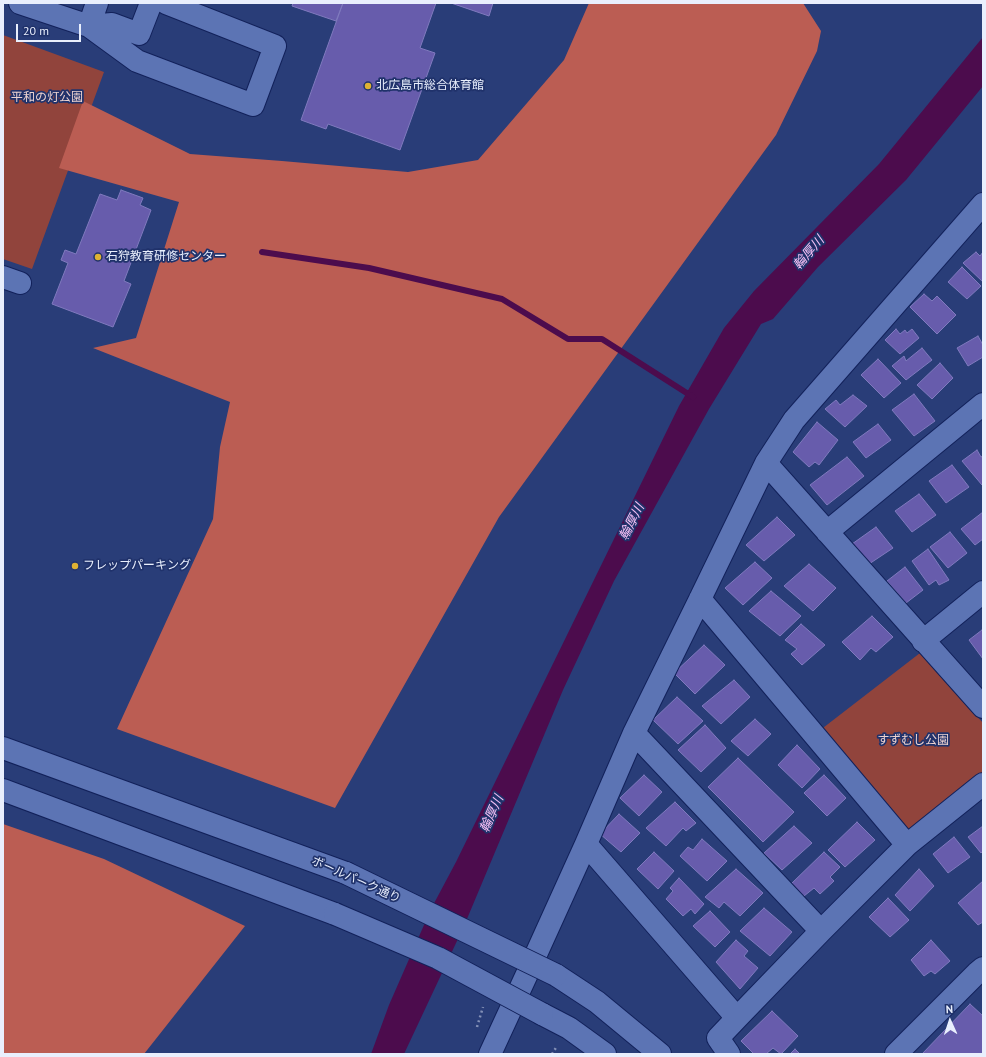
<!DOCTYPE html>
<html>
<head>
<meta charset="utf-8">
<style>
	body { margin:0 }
	#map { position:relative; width:986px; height:1057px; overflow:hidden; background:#293d78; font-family:"PT Sans",sans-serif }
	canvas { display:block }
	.frame { position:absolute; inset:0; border:4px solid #e9effd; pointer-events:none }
	.north { position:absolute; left:930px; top:1001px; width:40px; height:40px; -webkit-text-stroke:3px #20326b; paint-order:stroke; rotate:357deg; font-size:11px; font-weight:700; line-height:16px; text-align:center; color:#e9effd }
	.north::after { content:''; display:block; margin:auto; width:14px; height:18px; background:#e9effd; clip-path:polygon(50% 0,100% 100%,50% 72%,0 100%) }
	.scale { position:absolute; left:16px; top:24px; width:65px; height:18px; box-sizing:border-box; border:2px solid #e9effd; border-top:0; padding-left:5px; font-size:12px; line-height:14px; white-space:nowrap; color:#e9effd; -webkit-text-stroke:3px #20326b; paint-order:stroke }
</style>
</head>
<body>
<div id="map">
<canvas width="986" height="1057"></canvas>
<div class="frame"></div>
<div class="north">N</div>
<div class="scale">20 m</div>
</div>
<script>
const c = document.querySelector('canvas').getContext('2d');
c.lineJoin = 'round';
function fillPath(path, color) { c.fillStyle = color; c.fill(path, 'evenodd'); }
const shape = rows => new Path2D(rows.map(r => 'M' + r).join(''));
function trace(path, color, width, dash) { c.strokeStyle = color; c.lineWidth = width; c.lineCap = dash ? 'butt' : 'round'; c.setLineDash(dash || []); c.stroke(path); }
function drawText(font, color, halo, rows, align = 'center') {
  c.font = font + ' "PT Sans","Noto Sans JP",sans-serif'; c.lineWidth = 3.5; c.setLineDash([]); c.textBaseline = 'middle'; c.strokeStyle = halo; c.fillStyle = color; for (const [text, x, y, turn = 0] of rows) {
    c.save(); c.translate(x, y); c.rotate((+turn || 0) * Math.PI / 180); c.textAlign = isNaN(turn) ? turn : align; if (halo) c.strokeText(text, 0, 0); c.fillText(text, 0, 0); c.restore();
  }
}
const green = shape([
	[3,35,104,72,32,269,3,259],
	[920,653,983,723,983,774,908,834,819,731]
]);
const forest = shape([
	[589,3,803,3,821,31,817,51,776,135,499,517,335,808,117,729,213,519,220,447,230,402,93,348,136,338,179,202,59,168,83,101,190,154,282,161,408,172,478,160,564,60],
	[3,824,104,859,245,926,144,1054,3,1054]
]);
const water = shape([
	[983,37,983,86,906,180,818,267,773,319,761,324,709,409,614,581,563,690,464,926,404,1054,371,1054,389,1005,431,909,456,862,679,406,724,328,754,291,879,164]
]);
const stream = shape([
	[262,252,369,268,502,299,568,339,602,339,693,397]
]);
const building = shape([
	[293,3,343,3,336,21,292,6,293,3],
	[343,3,436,3,420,48,435,53,400,150,328,124,326,129,301,120,343,3],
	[451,3,493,3,489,16,451,3],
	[121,190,143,198,140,205,151,210,124,281,131,284,113,327,52,304,68,263,61,260,65,250,76,254,100,194,117,200,121,190],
	[976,252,980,256,983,252,983,282,963,263,976,252],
	[962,267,981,286,967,299,948,282,962,267],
	[924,294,932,301,937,296,956,315,937,334,910,307,924,294],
	[896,329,900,334,905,330,907,333,912,329,919,338,900,354,885,340,896,329],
	[978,336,983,345,983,357,968,366,957,348,978,336],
	[922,348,932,360,906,380,892,366,904,356,906,361,922,348],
	[878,359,901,383,884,398,861,375,878,359],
	[940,363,953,378,932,399,917,385,940,363],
	[914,394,935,421,914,436,892,410,914,394],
	[853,395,867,406,845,427,825,409,836,400,840,405,853,395],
	[817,422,838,440,819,465,815,462,809,467,793,452,817,422],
	[878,424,891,440,866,458,853,442,878,424],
	[977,450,981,457,983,456,983,485,982,485,962,461,977,450],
	[847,457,864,476,827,505,810,485,847,457],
	[952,465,969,487,946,503,929,481,952,465],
	[919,494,936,515,912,532,895,511,919,494],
	[983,512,983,539,975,545,961,529,983,512],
	[777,517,795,535,764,561,746,545,777,517],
	[876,527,893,548,869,564,852,544,876,527],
	[950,532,967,553,948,568,930,547,950,532],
	[928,549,949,580,939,585,936,580,929,585,912,561,928,549],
	[755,562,772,578,743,605,725,588,755,562],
	[809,564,836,588,813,611,784,586,809,564],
	[905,567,923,590,906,603,887,581,905,567],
	[771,591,801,616,780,636,749,611,771,591],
	[872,616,893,637,876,652,871,648,860,660,842,642,872,616],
	[801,624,825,645,802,665,791,654,797,649,785,640,801,624],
	[982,630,983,632,983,659,969,640,982,630],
	[704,645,725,665,695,694,674,673,704,645],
	[734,680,750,697,721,724,702,706,734,680],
	[677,697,703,721,678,744,653,720,677,697],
	[755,719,771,734,748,756,731,741,755,719],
	[705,725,726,748,701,772,678,750,705,725],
	[797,745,820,769,802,788,778,765,797,745],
	[738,758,794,812,763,842,708,787,738,758],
	[644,775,662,792,639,816,620,798,644,775],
	[824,775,846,798,827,816,804,793,824,775],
	[675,802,696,823,686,831,683,828,666,846,646,828,675,802],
	[619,814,640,833,621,852,600,834,619,814],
	[857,822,875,840,845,867,828,850,857,822],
	[794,826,812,843,782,870,764,853,794,826],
	[983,826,983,851,981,853,968,837,983,826],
	[954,837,970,857,948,873,933,854,954,837],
	[702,839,727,861,707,881,680,856,688,847,693,850,702,839],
	[654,852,674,871,658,889,637,869,654,852],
	[824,852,840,867,830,877,834,881,820,894,814,888,804,896,791,884,824,852],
	[736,869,763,893,740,916,724,902,719,908,705,897,736,869],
	[919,869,934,886,910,911,895,895,919,869],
	[679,878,704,904,695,914,691,909,683,916,666,899,673,891,670,888,679,878],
	[983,881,983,922,978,925,958,903,983,881],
	[888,898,909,920,890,937,869,917,888,898],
	[764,908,792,932,770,956,740,931,764,908],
	[710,911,730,932,715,947,693,926,710,911],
	[736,940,748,951,744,956,758,968,740,989,716,962,736,940],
	[931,940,950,961,935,974,931,971,924,976,911,960,931,940],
	[970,1004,983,1016,983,1054,922,1054,970,1004],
	[772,1011,798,1036,781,1054,773,1048,766,1054,754,1054,741,1041,772,1011],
	[795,1049,800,1054,790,1054,795,1049]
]);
const path = shape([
	[477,1027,483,1007],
	[552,1054,557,1046]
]);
const minor = shape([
	[20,3,89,26,137,61,253,105,275,46,166,3],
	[89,26,112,24,139,34,151,3],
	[89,26,97,3],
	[3,277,20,283],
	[766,463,983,707],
	[827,532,983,404],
	[700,599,907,845],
	[923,641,983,592],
	[634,733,821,931],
	[3,748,346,873],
	[3,790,335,914],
	[586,844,737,1018],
	[556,975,597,1002,660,1054],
	[542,1014,569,1028,605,1054],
	[490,1054,533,961,586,844,634,733,700,599,766,463,794,420,983,204],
	[729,1054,718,1038,737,1018,821,931,907,845,983,784],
	[896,1054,977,973,983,968]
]);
const minorBridge = shape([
	[346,873,556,975],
	[335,914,438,958,542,1014]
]);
const markers = [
	[368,86,4,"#deb133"],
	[98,257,4,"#deb133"],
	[75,566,4,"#deb133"]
];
const poiNames = [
	["北広島市総合体育館",376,86],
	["石狩教育研修センター",106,257],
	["フレップパーキング",83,566]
];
const parkNames = [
	["平和の灯公園",47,98],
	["すずむし公園",913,741]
];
const streetNames = [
	["ボールパーク通り",356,880,24]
];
const waterNames = [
	["輪厚川",809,253,-49],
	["輪厚川",632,522,-63],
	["輪厚川",492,814,-66]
];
fillPath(green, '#91443c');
fillPath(forest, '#bb5d53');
fillPath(water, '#4c0c4d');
trace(stream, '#4c0c4d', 6);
fillPath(building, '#675cac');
trace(building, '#807abe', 1);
trace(minor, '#12215a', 24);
trace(path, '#8491b7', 2.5, [2, 3]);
trace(minor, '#5c74b4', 22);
trace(minorBridge, '#12215a', 24, []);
trace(minorBridge, '#5c74b4', 22);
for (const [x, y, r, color] of markers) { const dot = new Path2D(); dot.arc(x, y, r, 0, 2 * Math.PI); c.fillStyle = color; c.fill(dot); trace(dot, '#20326b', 1.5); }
drawText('12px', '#e9effd', '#20326b', poiNames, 'left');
drawText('12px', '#eed3d0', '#20326b', parkNames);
drawText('12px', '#e9effd', '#20326b', streetNames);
drawText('italic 13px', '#f9c2f7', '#20326b', waterNames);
</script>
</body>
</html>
